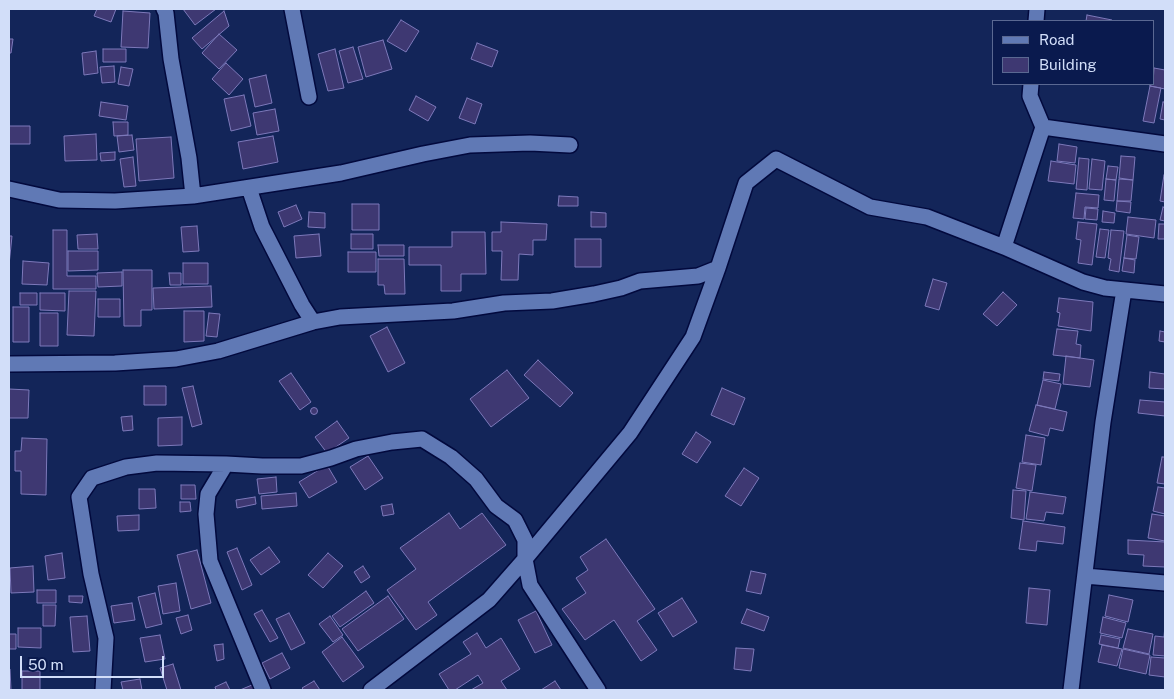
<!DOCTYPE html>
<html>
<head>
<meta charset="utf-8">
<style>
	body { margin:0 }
	#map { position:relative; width:1174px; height:699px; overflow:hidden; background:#132559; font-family:"Public Sans",sans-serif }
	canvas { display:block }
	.frame { position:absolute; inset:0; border:10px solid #d2def9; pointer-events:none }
	.legend { position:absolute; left:992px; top:20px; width:162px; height:65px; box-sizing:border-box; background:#0a1a4e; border:1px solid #5a6892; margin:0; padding:6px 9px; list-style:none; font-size:15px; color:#d2def9 }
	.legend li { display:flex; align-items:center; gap:10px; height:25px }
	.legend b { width:25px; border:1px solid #5a6892 }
	.scale { position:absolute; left:20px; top:656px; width:144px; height:22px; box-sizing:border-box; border:2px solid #d2def9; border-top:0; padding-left:6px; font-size:15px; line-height:18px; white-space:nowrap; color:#d2def9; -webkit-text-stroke:4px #0a1a4e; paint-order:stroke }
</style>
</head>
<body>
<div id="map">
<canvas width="1174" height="699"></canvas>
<div class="frame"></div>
<ul class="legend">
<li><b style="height:6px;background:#6079b5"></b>Road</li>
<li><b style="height:14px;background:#3e3872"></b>Building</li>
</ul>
<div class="scale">50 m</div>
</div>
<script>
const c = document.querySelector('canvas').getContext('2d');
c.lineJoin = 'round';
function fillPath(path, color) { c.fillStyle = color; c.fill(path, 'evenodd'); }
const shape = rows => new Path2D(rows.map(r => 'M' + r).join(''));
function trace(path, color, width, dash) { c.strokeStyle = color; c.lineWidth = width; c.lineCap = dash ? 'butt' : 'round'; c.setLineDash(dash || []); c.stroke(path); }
const building = shape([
	[97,9,116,9,111,22,94,16,97,9],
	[183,9,216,9,195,25,183,9],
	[123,11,150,13,148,48,121,47,123,11],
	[224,11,229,26,202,49,192,38,224,11],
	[1087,15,1112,20,1112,21,1086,21,1087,15],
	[401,20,419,31,406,52,387,41,401,20],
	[219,34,237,50,219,69,202,53,219,34],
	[9,39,13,39,11,53,9,53,9,39],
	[383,40,392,69,366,77,358,47,383,40],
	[477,43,498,51,492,67,471,59,477,43],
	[353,47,363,79,348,83,339,51,353,47],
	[103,49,126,49,126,62,103,62,103,49],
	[335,49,344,88,328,91,318,54,335,49],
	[96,51,98,73,84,75,82,53,96,51],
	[226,63,243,79,229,95,212,79,226,63],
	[114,66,115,82,102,83,100,67,114,66],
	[121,67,133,69,129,86,118,84,121,67],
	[1154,68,1165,70,1165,89,1150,86,1150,84,1153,84,1154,68],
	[266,75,272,103,255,107,249,79,266,75],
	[1150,86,1161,88,1154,123,1143,121,1150,86],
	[244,95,251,126,231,131,224,99,244,95],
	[416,96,436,107,428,121,409,110,416,96],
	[467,98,482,104,475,124,459,118,467,98],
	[101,102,128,106,126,120,99,116,101,102],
	[1163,102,1165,102,1165,120,1160,119,1163,102],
	[275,109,279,131,257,135,253,113,275,109],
	[113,122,128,122,128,135,114,136,113,122],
	[9,126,30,126,30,144,9,144,9,126],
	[96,134,97,160,65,161,64,136,96,134],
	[132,135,134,150,119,152,117,136,132,135],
	[273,136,278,162,243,169,238,142,273,136],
	[171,137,174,178,139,181,136,139,171,137],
	[1059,144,1077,147,1075,163,1057,161,1059,144],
	[115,152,115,160,101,161,100,153,115,152],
	[1121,156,1135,157,1133,180,1119,178,1121,156],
	[133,157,136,186,124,187,120,159,133,157],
	[1079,158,1089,159,1087,190,1076,189,1079,158],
	[1092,159,1105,161,1102,190,1089,189,1092,159],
	[1051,161,1076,165,1074,184,1048,181,1051,161],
	[1108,166,1118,167,1116,180,1106,179,1108,166],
	[1164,175,1165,175,1165,202,1160,201,1164,175],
	[1106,179,1116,180,1114,201,1104,200,1106,179],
	[1119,179,1133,180,1131,201,1117,201,1119,179],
	[1076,193,1099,195,1098,208,1085,207,1084,219,1073,218,1076,193],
	[559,196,578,197,578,206,558,206,559,196],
	[1117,201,1131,202,1130,213,1116,211,1117,201],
	[352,204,379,204,379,230,352,230,352,204],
	[296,205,302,219,284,227,278,212,296,205],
	[1163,207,1165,208,1165,221,1160,220,1163,207],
	[1086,208,1098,209,1097,220,1085,219,1086,208],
	[1103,211,1115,213,1114,223,1102,222,1103,211],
	[309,212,325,213,325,228,308,227,309,212],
	[591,212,606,213,606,227,591,227,591,212],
	[1128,217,1156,220,1154,238,1126,234,1128,217],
	[501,222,547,224,546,240,533,240,533,255,519,254,518,280,501,280,502,251,492,251,492,232,501,232,501,222],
	[1078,222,1097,224,1092,265,1078,263,1081,240,1076,239,1078,222],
	[1159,224,1165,224,1165,239,1158,239,1159,224],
	[197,226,199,251,183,252,181,227,197,226],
	[1100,229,1109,230,1105,258,1096,257,1100,229],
	[53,230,67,230,67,276,96,276,96,289,53,289,53,230],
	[1111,230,1124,231,1119,272,1109,270,1111,259,1108,258,1111,230],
	[452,232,485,232,486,274,461,274,461,291,441,291,441,265,409,265,409,247,452,247,452,232],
	[97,234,98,249,78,249,77,235,97,234],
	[319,234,321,256,296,258,294,236,319,234],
	[351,234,373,234,373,249,351,249,351,234],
	[1127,235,1139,237,1136,259,1124,258,1127,235],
	[9,236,12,236,9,265,9,236],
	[575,239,601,239,601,267,575,267,575,239],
	[378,245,404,245,404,256,379,256,378,245],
	[68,251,98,251,98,270,68,271,68,251],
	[348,252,376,252,376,272,348,272,348,252],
	[1124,258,1135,260,1134,273,1122,271,1124,258],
	[378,259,404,259,405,294,385,294,384,285,378,285,378,259],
	[23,261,49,263,47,285,22,284,23,261],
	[183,263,208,263,208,284,183,284,183,263],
	[123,270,152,270,152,310,141,310,141,326,124,326,123,270],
	[122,272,122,286,98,287,97,273,122,272],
	[169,273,181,273,181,285,170,285,169,273],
	[933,279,947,283,939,310,925,306,933,279],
	[211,286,212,307,154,309,153,288,211,286],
	[69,291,96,291,94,336,67,335,69,291],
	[1003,292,1017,305,997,326,983,314,1003,292],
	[20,293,37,293,37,305,20,305,20,293],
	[40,293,65,293,65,311,40,310,40,293],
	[1059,298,1093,302,1091,331,1058,326,1060,313,1057,312,1059,298],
	[98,299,120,299,120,317,98,317,98,299],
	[13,307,29,307,29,342,13,342,13,307],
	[184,311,204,311,204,341,184,342,184,311],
	[40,313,58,313,58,346,40,346,40,313],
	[209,313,220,314,217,337,206,336,209,313],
	[387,327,405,363,388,372,370,336,387,327],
	[1057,329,1078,331,1076,344,1081,345,1080,358,1053,355,1057,329],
	[1160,331,1165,332,1165,342,1159,341,1160,331],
	[1066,356,1094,360,1090,387,1063,384,1066,356],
	[538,360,573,393,560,407,524,375,538,360],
	[507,370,529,398,491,427,470,399,507,370],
	[1044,372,1060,374,1059,381,1043,379,1044,372],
	[1150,372,1165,374,1165,389,1149,388,1150,372],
	[291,373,311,402,300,410,279,381,291,373],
	[1043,380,1061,384,1055,409,1037,405,1043,380],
	[144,386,166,386,166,405,144,405,144,386],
	[193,386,202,424,192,427,182,388,193,386],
	[722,388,745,398,734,425,711,415,722,388],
	[9,389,29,390,28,418,9,418,9,389],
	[1140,400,1165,402,1165,416,1138,413,1140,400],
	[1036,405,1067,412,1063,431,1050,428,1048,436,1029,431,1036,405],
	'310.5 411a3.5 3.5 0 1 1 7 0a3.5 3.5 0 1 1-7 0Z',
	[132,416,133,430,123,431,121,417,132,416],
	[182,417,182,445,158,446,158,418,182,417],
	[337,421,349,438,327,453,315,437,337,421],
	[696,432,711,442,697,463,682,454,696,432],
	[1026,435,1045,438,1041,465,1022,462,1026,435],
	[22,438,47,439,46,495,21,494,21,471,15,471,15,451,21,451,22,438],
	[368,456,383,478,365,490,350,467,368,456],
	[1162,457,1165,457,1165,484,1157,483,1162,457],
	[1020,463,1036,465,1032,491,1016,488,1020,463],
	[327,465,337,482,309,498,299,482,327,465],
	[744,468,759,478,741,506,725,496,744,468],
	[276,477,277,492,259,494,257,479,276,477],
	[181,485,195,485,196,499,181,499,181,485],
	[1158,487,1165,488,1165,514,1153,511,1158,487],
	[139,489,155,489,156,508,139,509,139,489],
	[1013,490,1026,491,1024,520,1011,518,1013,490],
	[1030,492,1066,497,1063,514,1046,512,1044,521,1026,519,1030,492],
	[296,493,297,506,262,509,261,496,296,493],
	[255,497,256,504,237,508,236,500,255,497],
	[180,502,190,502,191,511,180,512,180,502],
	[392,504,394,514,383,516,381,506,392,504],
	[449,513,460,529,482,513,506,545,428,602,437,615,416,630,387,590,416,569,400,548,449,513],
	[1152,514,1165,516,1165,541,1148,538,1152,514],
	[139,515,139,530,118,531,117,516,139,515],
	[1023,521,1065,527,1063,544,1037,541,1036,551,1019,549,1023,521],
	[606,539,655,609,637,621,657,650,641,661,614,620,585,640,562,609,586,593,576,578,588,570,580,557,606,539],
	[1128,540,1165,542,1165,567,1143,566,1144,555,1128,554,1128,540],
	[269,547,280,562,261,575,250,560,269,547],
	[237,548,252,585,242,590,227,552,237,548],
	[197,550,211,603,191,609,177,555,197,550],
	[62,553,65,578,48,580,45,556,62,553],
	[328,553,343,566,323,588,308,575,328,553],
	[33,566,34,592,11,593,10,568,33,566],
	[363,566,370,577,361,583,354,572,363,566],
	[751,571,766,574,761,594,746,591,751,571],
	[176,583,180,611,163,614,158,586,176,583],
	[1029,588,1050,590,1047,625,1026,623,1029,588],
	[37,590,56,590,56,603,37,603,37,590],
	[366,591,374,603,340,627,332,616,366,591],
	[155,593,162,624,146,628,138,597,155,593],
	[1109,595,1133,600,1128,622,1105,616,1109,595],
	[69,596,83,596,82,603,69,602,69,596],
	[388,596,404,619,358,651,342,629,388,596],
	[682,598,697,622,673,637,658,613,682,598],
	[132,603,135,620,114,623,111,606,132,603],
	[43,605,56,605,55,626,43,626,43,605],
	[747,609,769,617,764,631,741,623,747,609],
	[262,610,278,638,270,642,254,614,262,610],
	[536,611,552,645,535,653,518,620,536,611],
	[289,613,305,643,291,650,276,619,289,613],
	[188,615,192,630,181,634,176,618,188,615],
	[87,616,90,651,73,652,70,617,87,616],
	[330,616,343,635,333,642,319,624,330,616],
	[1103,617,1126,623,1122,638,1100,633,1103,617],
	[1165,625,1165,656,1153,655,1155,636,1164,637,1165,625],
	[18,628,41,628,41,648,18,647,18,628],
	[1128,629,1153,634,1149,654,1123,648,1128,629],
	[477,633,486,648,501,638,520,669,501,681,507,690,471,690,483,683,478,675,455,690,449,690,439,674,471,654,463,642,477,633],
	[9,634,16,634,16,649,9,649,9,634],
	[160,635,165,659,145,662,140,638,160,635],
	[1101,635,1120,639,1118,648,1099,644,1101,635],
	[342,637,364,667,343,682,322,652,342,637],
	[223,644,224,659,217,661,214,645,223,644],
	[1102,645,1122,649,1117,666,1098,662,1102,645],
	[736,648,754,649,751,671,734,669,736,648],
	[1123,649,1150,655,1146,674,1119,668,1123,649],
	[282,653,290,668,270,679,262,663,282,653],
	[1151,657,1165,658,1165,677,1149,675,1151,657],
	[173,664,181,690,167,690,160,668,173,664],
	[9,669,10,669,11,690,9,690,9,669],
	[22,671,40,671,40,690,22,690,22,671],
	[140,679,142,690,123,690,121,682,140,679],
	[314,681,320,690,304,690,302,688,314,681],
	[555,681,561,690,541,690,555,681],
	[226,682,230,690,216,690,215,687,226,682],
	[252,685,254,690,240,690,252,685]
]);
const minor = shape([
	[164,9,166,13,171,59,189,158,193,196],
	[292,9,309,97],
	[1036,21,1037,9],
	[1031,84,1030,96,1043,127],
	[249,188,262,227,302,305,313,322,340,317,453,311,504,303,552,301,594,294,621,288,640,281,698,276,718,268],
	[9,189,59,200,115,201,193,196,341,173,423,154,470,145,530,143,570,145],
	[1004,247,1083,282,1105,288,1165,294],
	[9,364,115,363,176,359,218,351,313,322],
	[1085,576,1165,583],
	[103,690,106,638,91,574,79,497,92,478,126,467,157,463,226,464],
	[263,690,210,561,206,514,208,494,226,464,262,466,301,466,331,458,356,449,392,442,422,439,451,457,476,479,496,506,515,520,525,540,525,559,530,585,598,690],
	[371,690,489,600,525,559,630,433,693,337,718,268,746,183,776,159,870,207,927,217,1004,247,1043,127,1165,144],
	[1071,690,1103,422,1124,290]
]);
fillPath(building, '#3e3872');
trace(building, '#7d79ba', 1);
trace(minor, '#02093d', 18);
trace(minor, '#6079b5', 15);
</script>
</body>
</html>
